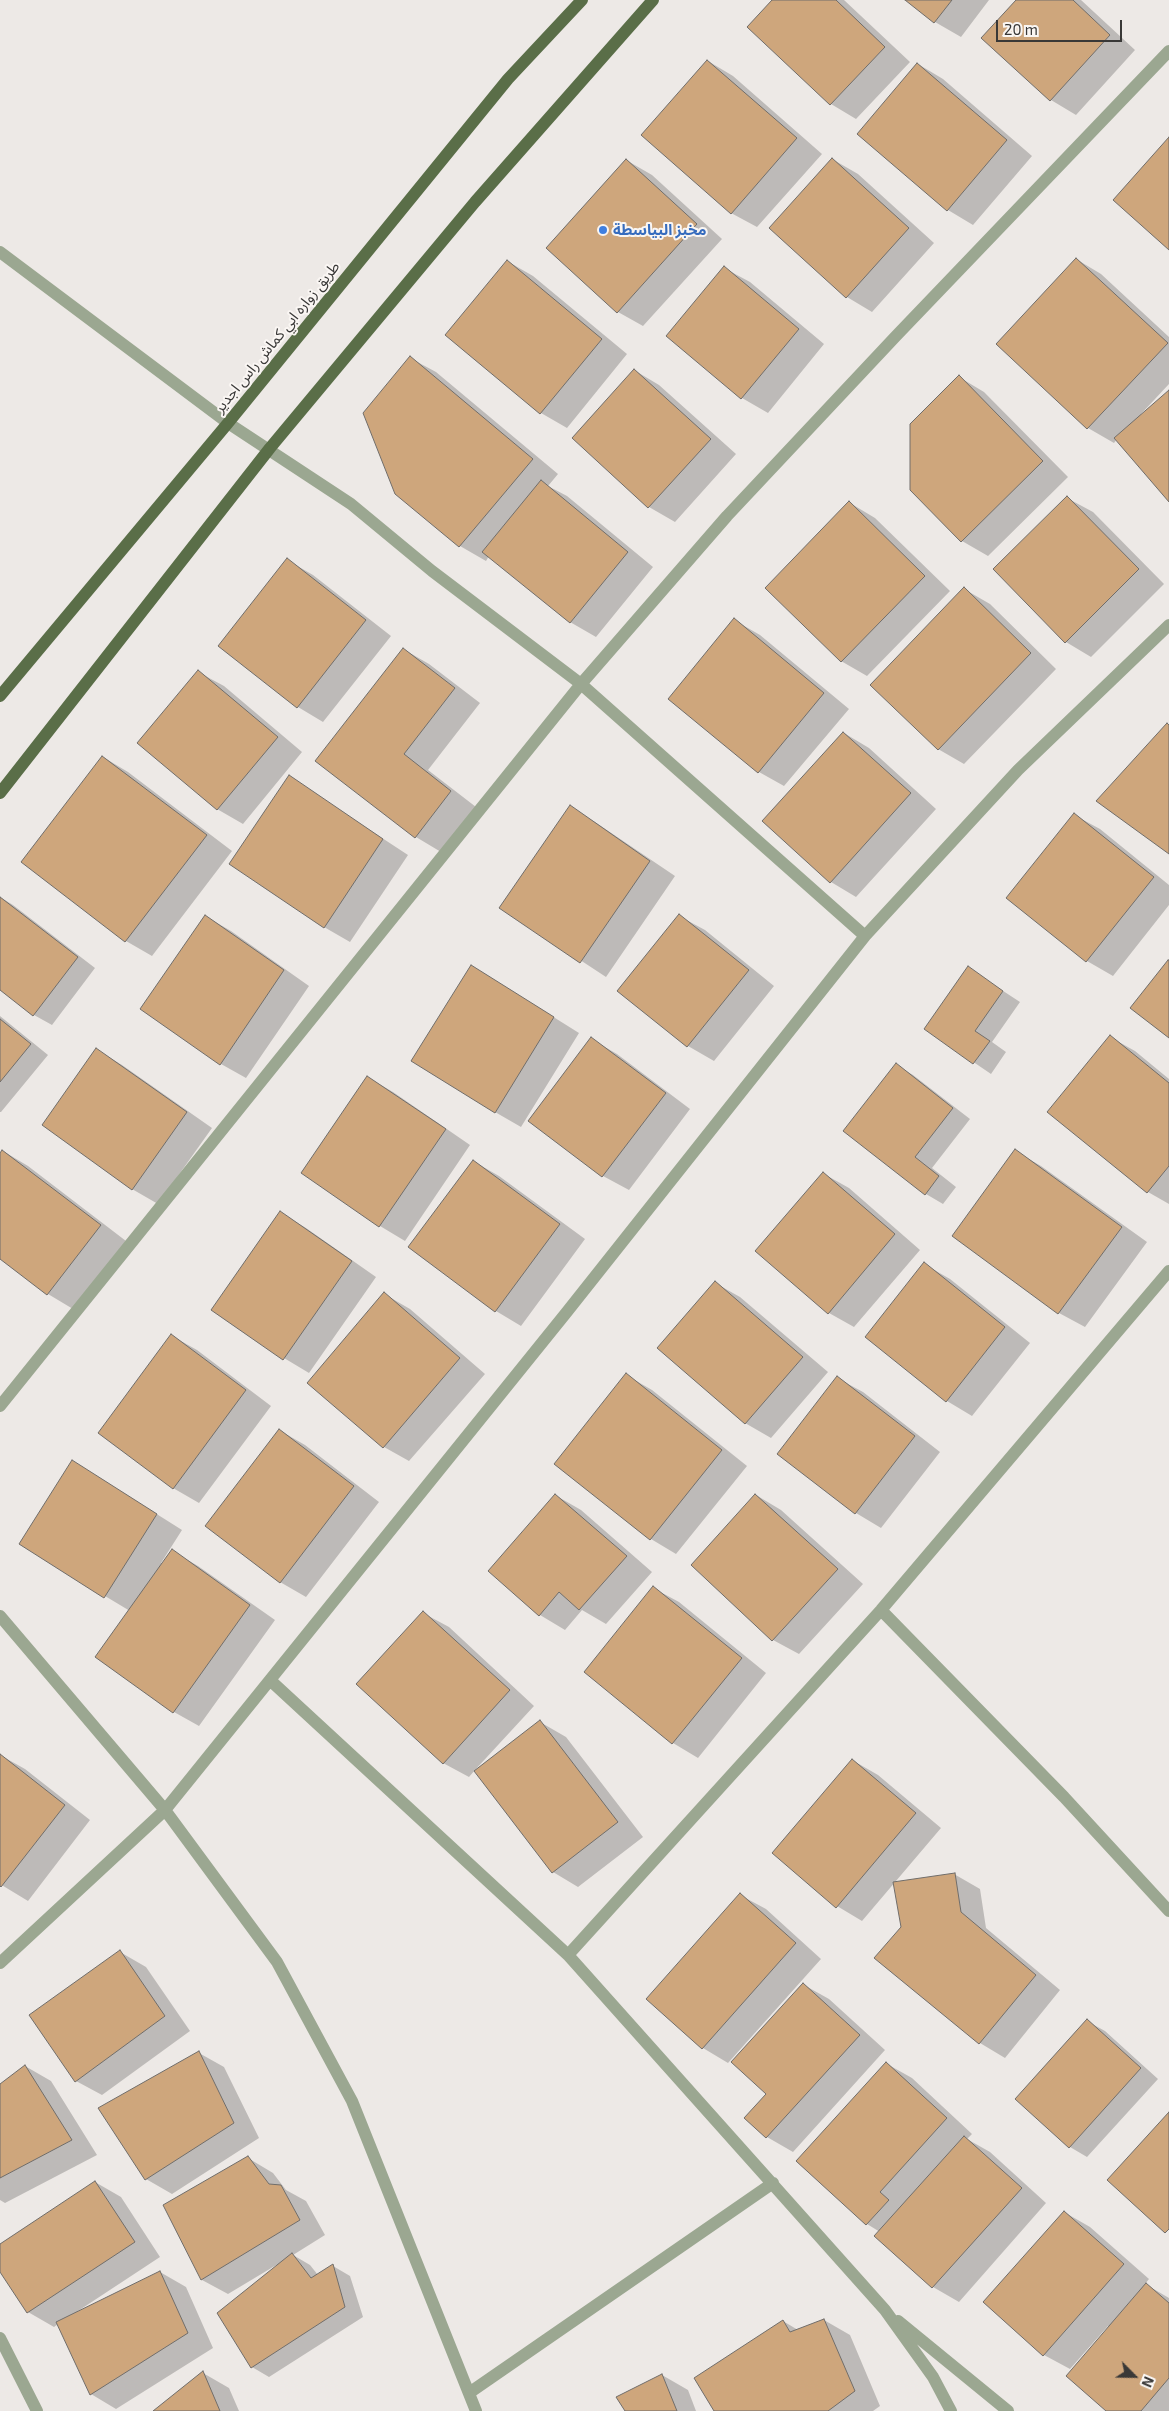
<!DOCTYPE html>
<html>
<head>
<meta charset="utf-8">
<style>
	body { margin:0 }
	#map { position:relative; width:1169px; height:2411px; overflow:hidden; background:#ede9e6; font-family:"Exo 2",sans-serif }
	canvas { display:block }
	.north { position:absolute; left:1109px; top:2351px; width:50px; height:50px; -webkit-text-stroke:4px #faf6f3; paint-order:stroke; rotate:113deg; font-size:14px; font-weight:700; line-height:20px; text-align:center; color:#393837 }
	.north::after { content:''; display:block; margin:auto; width:18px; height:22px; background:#393837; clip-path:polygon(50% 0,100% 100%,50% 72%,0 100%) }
	.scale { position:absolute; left:996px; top:20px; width:126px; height:22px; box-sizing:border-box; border:2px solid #393837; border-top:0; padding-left:6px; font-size:15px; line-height:18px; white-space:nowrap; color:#393837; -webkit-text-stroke:4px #faf6f3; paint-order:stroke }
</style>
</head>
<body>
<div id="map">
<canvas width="1169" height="2411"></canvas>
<div class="north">N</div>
<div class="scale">20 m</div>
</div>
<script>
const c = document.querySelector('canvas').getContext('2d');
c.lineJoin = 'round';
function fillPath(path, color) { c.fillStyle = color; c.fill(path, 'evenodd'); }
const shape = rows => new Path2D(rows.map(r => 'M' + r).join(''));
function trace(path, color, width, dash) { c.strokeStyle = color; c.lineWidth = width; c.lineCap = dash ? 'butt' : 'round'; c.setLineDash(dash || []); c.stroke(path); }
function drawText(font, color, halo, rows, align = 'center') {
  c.font = font + ' "Exo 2","Noto Sans Arabic",sans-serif'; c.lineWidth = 4; c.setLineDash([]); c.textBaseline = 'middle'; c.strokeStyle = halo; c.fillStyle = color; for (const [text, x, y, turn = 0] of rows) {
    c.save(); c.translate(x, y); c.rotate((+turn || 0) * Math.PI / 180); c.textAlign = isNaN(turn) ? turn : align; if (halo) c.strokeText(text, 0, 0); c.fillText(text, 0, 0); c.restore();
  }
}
const shadow = shape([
	[774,0,844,0,910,62,856,119,831,104,748,27],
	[907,0,989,0,961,37,935,22],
	[1018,0,1081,0,1135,50,1076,115,1051,100],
	[708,61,733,76,822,154,757,227,731,213],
	[918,64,943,79,1032,156,973,225,948,210],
	[832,159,858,174,934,243,872,312,847,297],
	[626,160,652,175,722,239,643,326,618,312],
	[1076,259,1101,274,1169,337,1169,384,1141,414,1143,415,1169,392,1169,500,1117,439,1114,443,1088,428,997,344],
	[507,261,533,276,627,354,567,428,541,413,447,335],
	[724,268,750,282,824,344,768,413,742,398,667,336],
	[410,358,436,372,558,474,548,486,567,496,653,567,596,637,570,622,489,556,486,561,460,546,396,493],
	[634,370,659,385,736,454,675,522,649,507,573,437],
	[959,377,984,392,1068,477,988,556,962,541],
	[1067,498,1093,512,1164,584,1091,657,1066,642],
	[850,503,875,518,950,591,867,676,841,661],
	[287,560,313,575,391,636,323,722,298,707,220,646],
	[964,589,990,604,1056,669,964,764,938,749],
	[734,620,760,635,849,709,784,786,759,772],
	[403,649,429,664,480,703,428,770,476,807,441,852,416,837,317,761],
	[198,672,224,686,302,752,243,824,217,809],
	[844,733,869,748,936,809,856,897,831,882],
	[103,757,128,772,232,851,152,956,126,941,23,862],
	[289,777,408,855,350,942,324,927],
	[570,807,595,822,675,876,606,977,501,908],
	[1074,815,1100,829,1169,885,1169,905,1113,976,1087,961,1008,898],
	[0,897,13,905,95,968,52,1025,34,1015,0,988],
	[205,916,231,931,309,986,246,1078,221,1064],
	[679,916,705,930,774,986,714,1061,688,1046,619,991],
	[472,966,579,1033,521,1127,495,1112],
	[968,968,1020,1002,992,1042,1006,1052,991,1074,925,1029],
	[0,1016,48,1055,1,1112,0,1112],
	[1110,1037,1135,1051,1169,1079,1169,1204,1148,1192],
	[591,1039,617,1054,690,1109,629,1190,603,1176,530,1121],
	[97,1050,122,1065,212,1128,158,1204,132,1189],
	[896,1065,913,1075,970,1119,932,1168,956,1187,943,1204,926,1194,845,1131],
	[367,1077,393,1092,470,1145,405,1241,380,1226,302,1172],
	[3,1151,28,1166,126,1241,73,1309,48,1294,0,1258,0,1155],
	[1015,1151,1041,1166,1147,1242,1085,1327,1059,1313,953,1236],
	[473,1161,499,1176,585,1239,521,1326,496,1311],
	[824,1174,849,1188,920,1250,854,1327,829,1313],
	[281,1213,306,1228,376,1277,309,1373,284,1358],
	[924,1264,950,1279,1030,1343,972,1416,947,1401,866,1337],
	[715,1283,740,1297,828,1372,771,1438,745,1423],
	[384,1294,410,1309,485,1374,409,1461,384,1447],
	[172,1336,197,1350,271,1406,199,1503,173,1488],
	[626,1375,652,1390,747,1466,676,1554,651,1539,555,1464],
	[837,1378,863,1392,940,1452,881,1528,856,1513,779,1454],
	[279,1430,305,1445,379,1502,306,1597,280,1582],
	[98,1477,182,1530,161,1563,163,1564,172,1551,198,1566,275,1620,199,1726,174,1712,130,1611,105,1596],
	[555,1495,581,1510,652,1572,606,1624,582,1610,565,1630,540,1615],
	[756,1495,781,1510,863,1584,799,1654,773,1640],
	[653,1588,679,1602,766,1673,698,1758,673,1743,585,1672],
	[423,1613,449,1627,534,1706,475,1770,540,1722,566,1737,643,1837,578,1887,553,1872,475,1770,469,1777,443,1763],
	[0,1755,25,1769,90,1820,28,1901,0,1884],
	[852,1760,878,1775,941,1828,862,1921,837,1906],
	[954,1874,980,1889,986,1928,1060,1990,1005,2058,980,2043],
	[740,1895,766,1909,821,1959,728,2063,703,2048,648,1999],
	[120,1952,146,1967,190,2031,102,2095,76,2081],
	[804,1985,829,1999,885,2050,793,2152,767,2137,746,2118,768,2094],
	[1087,2021,1105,2031,1158,2079,1087,2157,1070,2147],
	[199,2053,224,2067,259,2138,172,2194,146,2179,100,2108],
	[887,2064,912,2078,972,2134,967,2139,990,2152,1046,2203,959,2302,933,2287,876,2236,880,2232,867,2224],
	[25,2066,51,2081,97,2155,5,2203,0,2200,0,2086],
	[248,2158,273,2173,286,2190,306,2201,325,2235,293,2255,310,2265,318,2275,333,2266,350,2276,363,2317,269,2377,252,2367,279,2265,278,2264,228,2294,202,2280,165,2205],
	[95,2182,121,2197,160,2257,78,2311,79,2312,160,2272,186,2287,213,2348,116,2409,91,2394,58,2324,54,2327,28,2312,0,2270,0,2246],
	[1064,2212,1090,2227,1149,2279,1145,2284,1169,2298,1169,2411,1108,2411,1110,2327,1108,2326,1070,2369,1044,2355],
	[824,2320,850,2335,880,2406,873,2411,715,2411,783,2321,798,2330],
	[203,2373,229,2388,239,2411,155,2411],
	[662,2375,688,2390,696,2411,626,2411]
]);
const building = shape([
	[772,0,836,0,885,47,830,105,747,27,772,0],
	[905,0,952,0,934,23,905,0],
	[1016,0,1073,0,1110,35,1050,101,981,38,1016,0],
	[707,60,797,138,731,214,641,135,707,60],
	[917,63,1007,140,947,211,857,134,917,63],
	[1169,137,1169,250,1113,200,1169,137],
	[832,158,909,228,846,298,769,228,832,158],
	[626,159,697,224,617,313,546,248,626,159],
	[1076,258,1168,343,1087,429,996,344,1076,258],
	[507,260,602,339,540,414,445,335,507,260],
	[724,266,799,329,741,399,666,336,724,266],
	[410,356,533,459,459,547,395,494,363,413,410,356],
	[634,369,711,439,648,508,572,438,634,369],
	[959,375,1043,461,961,542,910,490,910,424,959,375],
	[1169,390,1169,502,1114,438,1169,390],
	[541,480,628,552,570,623,482,552,541,480],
	[1067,496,1139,569,1065,643,993,569,1067,496],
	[849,501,925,576,841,662,765,588,849,501],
	[287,558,366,620,297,708,218,646,287,558],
	[964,587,1031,653,938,750,870,685,964,587],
	[734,618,824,693,758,773,668,699,734,618],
	[403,648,455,688,404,754,451,791,415,838,315,761,403,648],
	[198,670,278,737,217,810,137,743,198,670],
	[1167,723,1169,725,1169,854,1096,801,1167,723],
	[843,732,911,793,830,883,762,821,843,732],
	[102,756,207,835,125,942,21,862,102,756],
	[289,775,383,839,324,928,229,864,289,775],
	[570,805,650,861,580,963,499,908,570,805],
	[1074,813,1154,877,1086,962,1006,898,1074,813],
	[0,897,78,957,33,1016,0,990,0,897],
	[679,914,749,970,687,1047,617,991,679,914],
	[205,915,284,970,220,1065,140,1009,205,915],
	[1168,960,1169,960,1169,1038,1130,1008,1168,960],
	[471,965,554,1017,495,1113,411,1061,471,965],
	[968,966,1003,991,975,1031,990,1041,973,1064,924,1029,968,966],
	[0,1019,31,1044,0,1082,0,1019],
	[1110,1035,1169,1083,1169,1166,1147,1193,1047,1112,1110,1035],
	[591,1037,666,1093,602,1177,528,1121,591,1037],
	[96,1048,187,1112,132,1190,42,1125,96,1048],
	[896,1063,953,1108,915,1157,939,1176,925,1195,843,1131,896,1063],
	[367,1076,446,1129,379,1227,301,1173,367,1076],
	[1015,1149,1122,1227,1058,1314,952,1236,1015,1149],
	[2,1150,101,1225,47,1295,0,1259,0,1153,2,1150],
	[473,1160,560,1224,495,1312,408,1247,473,1160],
	[823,1172,895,1234,828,1314,755,1251,823,1172],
	[280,1211,352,1261,283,1360,211,1310,280,1211],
	[924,1262,1005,1327,946,1402,865,1337,924,1262],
	[715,1281,803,1357,745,1424,657,1348,715,1281],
	[384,1292,460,1358,383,1448,307,1383,384,1292],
	[171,1334,246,1390,173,1489,98,1433,171,1334],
	[626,1373,722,1450,650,1540,554,1464,626,1373],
	[837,1376,915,1436,855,1514,777,1454,837,1376],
	[279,1429,354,1486,280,1583,205,1526,279,1429],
	[72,1460,157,1514,104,1598,19,1544,72,1460],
	[555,1494,627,1556,579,1610,559,1592,539,1616,488,1571,555,1494],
	[755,1494,838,1569,772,1641,691,1565,755,1494],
	[172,1549,250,1605,173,1713,95,1657,172,1549],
	[653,1586,742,1658,672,1744,584,1672,653,1586],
	[423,1611,510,1690,443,1764,356,1684,423,1611],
	[540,1720,618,1822,552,1873,474,1771,540,1720],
	[0,1754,65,1805,1,1887,0,1886,0,1754],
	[852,1759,916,1813,836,1908,772,1853,852,1759],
	[955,1873,961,1912,1036,1975,979,2044,874,1958,901,1927,893,1882,955,1873],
	[740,1893,796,1943,702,2049,646,1999,740,1893],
	[120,1950,165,2016,75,2082,29,2015,120,1950],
	[803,1983,860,2035,766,2138,744,2118,766,2094,731,2062,803,1983],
	[1087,2019,1141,2068,1069,2148,1015,2099,1087,2019],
	[199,2051,234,2123,145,2180,98,2108,199,2051],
	[886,2062,947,2118,880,2192,889,2200,866,2225,796,2161,886,2062],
	[25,2065,72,2140,0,2178,0,2084,25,2065],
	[1169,2112,1169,2229,1165,2233,1107,2180,1169,2112],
	[964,2136,1022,2188,932,2288,874,2236,964,2136],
	[248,2156,269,2184,281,2185,300,2220,201,2280,163,2205,248,2156],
	[95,2181,135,2242,27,2313,0,2272,0,2244,95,2181],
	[1064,2211,1124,2264,1043,2356,983,2302,1064,2211],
	[292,2253,311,2278,333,2264,345,2307,251,2368,217,2313,292,2253],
	[160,2271,188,2333,90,2395,56,2322,160,2271],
	[1146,2283,1169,2303,1169,2378,1141,2411,1106,2411,1066,2376,1146,2283],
	[824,2319,855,2391,828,2411,714,2411,694,2378,783,2320,790,2332,824,2319],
	[203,2371,220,2411,153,2411,203,2371],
	[662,2374,677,2411,625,2411,616,2397,662,2374]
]);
const street = shape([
	[0,252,228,423,351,504,432,571,581,684,865,936],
	[0,1406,581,684,727,516,896,336,1169,51],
	[881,1610,1064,1797,1169,1911],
	[0,1616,165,1810,277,1962,352,2101,476,2411],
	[271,1681,568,1955,885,2310,933,2377,951,2411],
	[568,1955,881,1610,1169,1271],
	[0,1963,165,1810,566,1313,865,936,1018,770,1169,625],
	[898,2321,1008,2411],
	[0,2338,37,2411],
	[469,2393,773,2183]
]);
const primary = shape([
	[0,696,228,423,508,79,582,0],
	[0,793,270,448,475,202,653,0]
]);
const markers = [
	[603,230,5,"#3f7fe0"]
];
const shopNames = [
	["مخبز البياسطة",613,230]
];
const streetNames = [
	["طريق زواره ابي كماش راس اجدير",277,337,-51]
];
fillPath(shadow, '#0003');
fillPath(building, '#cea67c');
trace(building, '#706d6a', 1);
trace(street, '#9ba791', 12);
trace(primary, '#5a6e48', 12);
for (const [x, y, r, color] of markers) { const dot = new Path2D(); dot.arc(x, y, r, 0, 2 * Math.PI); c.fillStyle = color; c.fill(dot); trace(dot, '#faf6f3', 2); }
drawText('bold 15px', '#366cbe', '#faf6f3', shopNames, 'left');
drawText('15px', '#393837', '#faf6f3', streetNames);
</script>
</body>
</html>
